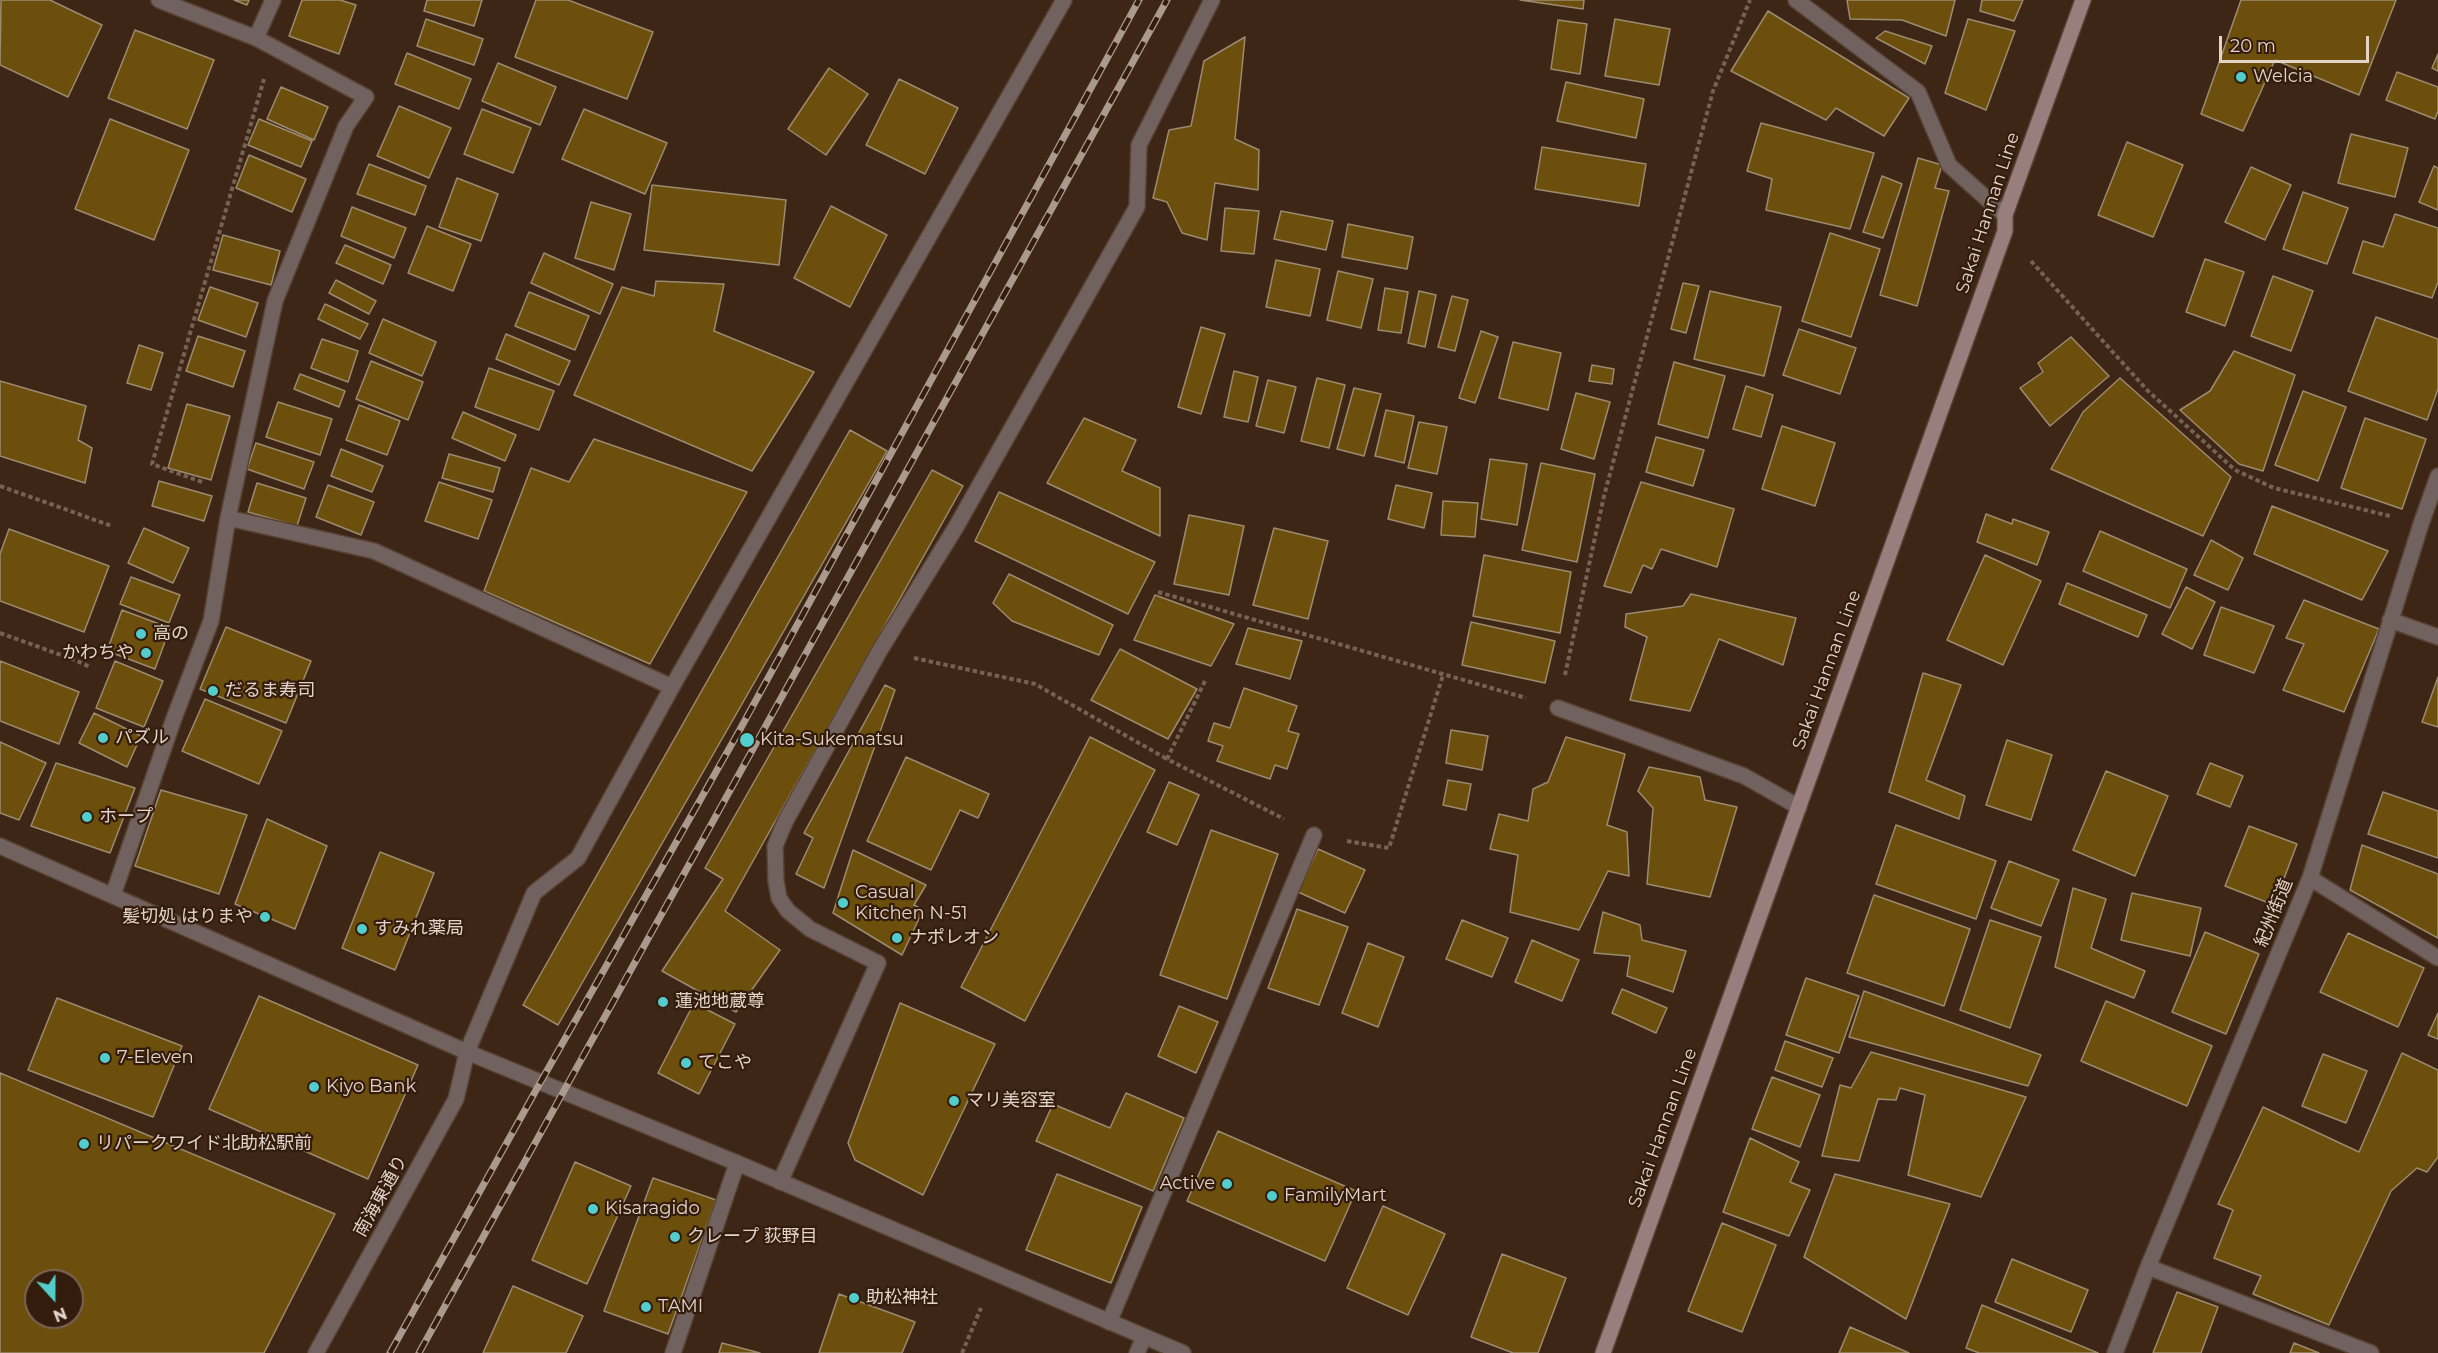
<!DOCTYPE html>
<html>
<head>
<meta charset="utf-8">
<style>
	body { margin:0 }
	#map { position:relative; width:2438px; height:1353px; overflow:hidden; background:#3e2616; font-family:Montserrat,sans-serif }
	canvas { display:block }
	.north { position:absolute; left:24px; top:1269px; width:60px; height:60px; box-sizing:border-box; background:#331c0c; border:2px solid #796557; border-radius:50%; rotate:159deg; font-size:16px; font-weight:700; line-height:24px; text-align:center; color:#e2d2c8 }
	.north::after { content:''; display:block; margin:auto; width:21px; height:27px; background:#53cdcb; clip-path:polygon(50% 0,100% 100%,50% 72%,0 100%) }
	.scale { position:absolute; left:2219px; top:36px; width:150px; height:27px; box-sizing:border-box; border:3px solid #e2d2c8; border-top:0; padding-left:8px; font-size:18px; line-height:21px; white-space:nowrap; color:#e2d2c8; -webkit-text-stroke:4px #331c0c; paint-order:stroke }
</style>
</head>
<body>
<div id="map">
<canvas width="2438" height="1353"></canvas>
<div class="north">N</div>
<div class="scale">20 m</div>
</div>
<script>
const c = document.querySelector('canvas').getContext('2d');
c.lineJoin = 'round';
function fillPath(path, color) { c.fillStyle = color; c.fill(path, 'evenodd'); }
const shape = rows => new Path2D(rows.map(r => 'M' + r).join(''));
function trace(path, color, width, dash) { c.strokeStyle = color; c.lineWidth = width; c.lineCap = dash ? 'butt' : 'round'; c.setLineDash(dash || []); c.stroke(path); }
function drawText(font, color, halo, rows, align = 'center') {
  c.font = font + ' Montserrat,"Noto Sans JP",sans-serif'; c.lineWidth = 4.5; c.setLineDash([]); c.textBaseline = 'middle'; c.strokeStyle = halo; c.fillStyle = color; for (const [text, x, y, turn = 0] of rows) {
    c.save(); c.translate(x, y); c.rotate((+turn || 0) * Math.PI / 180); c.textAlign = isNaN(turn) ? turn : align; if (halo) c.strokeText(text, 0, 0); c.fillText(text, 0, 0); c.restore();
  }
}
const building = shape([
	[1,0,50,0,102,25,68,97,0,65,1,0],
	[234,0,249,0,247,5,234,0],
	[302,0,340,0,356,5,339,54,289,36,302,0],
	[427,0,482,0,474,26,424,11,427,0],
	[536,0,568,0,653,32,627,99,515,57,536,0],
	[1520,0,1584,0,1583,9,1520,0],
	[1847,0,1955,0,1946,36,1902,20,1850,19,1847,0],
	[1982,0,2023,0,2014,21,1980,11,1982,0],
	[2241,0,2396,0,2359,95,2275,60,2243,131,2201,114,2241,0],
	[1768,11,1909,98,1884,136,1836,108,1826,120,1731,71,1768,11],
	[426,19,483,39,474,65,417,46,426,19],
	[1615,19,1670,29,1659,85,1605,76,1615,19],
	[1968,19,2015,31,1986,110,1945,93,1968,19],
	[1558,20,1587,24,1580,74,1551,69,1558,20],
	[135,30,214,60,187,129,108,98,135,30],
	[1885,31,1932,46,1925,64,1876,38,1885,31],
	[1245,37,1235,139,1259,150,1258,190,1215,183,1207,240,1182,233,1167,202,1153,198,1169,130,1191,126,1204,61,1245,37],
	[407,53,471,79,459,109,395,84,407,53],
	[2438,54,2438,71,2432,68,2438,54],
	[498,63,556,87,540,125,482,101,498,63],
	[829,68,868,94,826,155,788,129,829,68],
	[2397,72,2438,87,2438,111,2435,119,2386,100,2397,72],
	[899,79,958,108,925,174,866,145,899,79],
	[1566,82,1644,99,1636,138,1557,121,1566,82],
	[281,87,328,107,314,140,267,119,281,87],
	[399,106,451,128,429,178,377,156,399,106],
	[482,109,531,128,513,173,464,154,482,109],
	[584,109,667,143,645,194,562,159,584,109],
	[110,119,189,150,154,240,75,209,110,119],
	[259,119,312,141,301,167,248,145,259,119],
	[1761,123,1874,153,1850,229,1766,210,1772,179,1747,171,1761,123],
	[2351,134,2408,148,2395,197,2338,183,2351,134],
	[2127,142,2183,165,2153,237,2098,215,2127,142],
	[1542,147,1646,164,1639,206,1535,189,1542,147],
	[249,155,306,179,292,212,236,188,249,155],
	[1918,158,1942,165,1935,188,1949,191,1917,306,1880,295,1918,158],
	[369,164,426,186,415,215,357,194,369,164],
	[2434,166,2438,168,2438,210,2419,202,2434,166],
	[2251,167,2291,185,2265,240,2225,222,2251,167],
	[1882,176,1902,184,1883,238,1863,232,1882,176],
	[457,178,498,194,481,241,439,227,457,178],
	[652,185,786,200,779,265,644,250,652,185],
	[2303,192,2348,208,2327,264,2283,249,2303,192],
	[591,202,631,214,614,270,575,258,591,202],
	[831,206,887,235,850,307,794,278,831,206],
	[352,207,406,228,394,258,341,236,352,207],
	[1225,208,1259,211,1254,254,1221,251,1225,208],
	[1281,211,1333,221,1326,250,1274,239,1281,211],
	[2395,214,2438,228,2438,282,2432,298,2353,273,2363,241,2383,247,2395,214],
	[1348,224,1413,237,1407,269,1342,257,1348,224],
	[427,226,471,244,453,291,408,273,427,226],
	[1830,233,1880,249,1851,337,1802,321,1830,233],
	[223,235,280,251,271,285,213,270,223,235],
	[345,245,391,265,383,284,336,263,345,245],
	[544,253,613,284,600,314,531,283,544,253],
	[2205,259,2244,272,2225,326,2186,312,2205,259],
	[1276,260,1320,269,1310,316,1266,307,1276,260],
	[1338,271,1373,279,1361,328,1327,320,1338,271],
	[2273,276,2313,291,2291,351,2251,336,2273,276],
	[336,280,376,301,369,314,329,293,336,280],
	[656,281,724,284,714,331,814,372,752,471,574,395,622,287,654,296,656,281],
	[1683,283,1699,286,1686,333,1671,329,1683,283],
	[210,287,258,303,246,337,198,320,210,287],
	[1385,288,1408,292,1401,333,1378,330,1385,288],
	[1419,291,1436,295,1425,347,1408,343,1419,291],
	[1710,291,1781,307,1764,376,1694,359,1710,291],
	[529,292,589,316,575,350,515,326,529,292],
	[1452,296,1468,300,1455,351,1438,347,1452,296],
	[325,304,368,324,360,339,318,319,325,304],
	[2376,317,2438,339,2438,389,2427,420,2348,391,2376,317],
	[383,319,436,342,422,376,369,353,383,319],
	[1201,327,1225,334,1201,414,1178,407,1201,327],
	[1799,329,1856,348,1840,394,1783,375,1799,329],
	[1481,331,1498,337,1475,403,1459,398,1481,331],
	[506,334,570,361,559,385,496,359,506,334],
	[198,336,245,351,233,387,186,371,198,336],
	[2071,337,2109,376,2050,426,2020,388,2043,372,2038,363,2071,337],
	[322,339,358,351,348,382,311,368,322,339],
	[1513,342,1561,353,1548,410,1499,398,1513,342],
	[139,345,163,353,151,390,127,383,139,345],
	[2234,351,2295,375,2263,471,2239,464,2180,410,2210,391,2234,351],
	[371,361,423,382,408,420,356,399,371,361],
	[1674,362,1725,376,1708,438,1658,424,1674,362],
	[1592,365,1614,369,1612,384,1589,381,1592,365],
	[489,368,554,391,539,430,475,407,489,368],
	[1234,371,1258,377,1248,422,1224,417,1234,371],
	[300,374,345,391,339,407,294,389,300,374],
	[1317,378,1345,385,1329,448,1301,441,1317,378],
	[2120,378,2231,477,2203,536,2051,469,2083,412,2120,378],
	[1268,380,1296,387,1284,433,1256,426,1268,380],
	[0,381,86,406,78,440,92,448,85,483,0,456,0,381],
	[1746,386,1773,395,1761,437,1733,429,1746,386],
	[1354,388,1381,394,1364,456,1337,449,1354,388],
	[2303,391,2346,407,2318,481,2275,465,2303,391],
	[1576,393,1610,402,1594,459,1561,449,1576,393],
	[278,402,332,419,320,455,266,437,278,402],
	[187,404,230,416,211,480,168,468,187,404],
	[359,405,400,421,387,455,346,440,359,405],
	[1386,410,1414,416,1404,463,1375,456,1386,410],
	[463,412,516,435,505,461,452,438,463,412],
	[1084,418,1136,440,1122,471,1160,488,1160,536,1047,483,1084,418],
	[2365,418,2426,439,2402,509,2341,488,2365,418],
	[1419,422,1447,427,1437,474,1408,468,1419,422],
	[1782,426,1835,443,1815,506,1762,489,1782,426],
	[850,430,887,451,558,1025,523,1005,850,430],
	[1656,437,1704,450,1693,486,1646,472,1656,437],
	[594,439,747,492,650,664,484,591,531,468,569,482,594,439],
	[256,443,314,462,304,489,247,469,256,443],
	[341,449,383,466,372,492,331,476,341,449],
	[449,454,500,468,493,492,442,478,449,454],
	[1490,459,1527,464,1517,525,1481,519,1490,459],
	[1541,463,1595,474,1577,562,1522,550,1541,463],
	[932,470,963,486,725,911,780,950,736,1012,662,971,723,879,705,868,932,470],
	[159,481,212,496,204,521,152,506,159,481],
	[439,482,492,500,478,539,425,521,439,482],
	[1641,482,1734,509,1717,567,1661,549,1652,569,1643,565,1631,593,1604,586,1641,482],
	[257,483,306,498,297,526,248,512,257,483],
	[328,485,374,502,361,535,316,517,328,485],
	[1396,485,1432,493,1424,528,1388,519,1396,485],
	[999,492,1155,562,1128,614,975,541,999,492],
	[1443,501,1478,503,1475,537,1441,535,1443,501],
	[2272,506,2388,551,2362,600,2254,554,2272,506],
	[1986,514,2012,524,2013,519,2049,532,2037,565,1977,542,1986,514],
	[1189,515,1244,526,1229,595,1174,584,1189,515],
	[144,528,189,548,173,583,128,563,144,528],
	[1274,528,1328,541,1308,619,1253,605,1274,528],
	[9,529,109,566,84,632,0,601,0,554,9,529],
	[2100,531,2187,569,2170,608,2083,571,2100,531],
	[2211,540,2243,558,2228,590,2194,575,2211,540],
	[1484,555,1571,572,1560,633,1473,616,1484,555],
	[1985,555,2041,581,2003,665,1947,640,1985,555],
	[1009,574,1113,625,1099,655,1012,621,993,603,1009,574],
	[131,577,180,595,169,623,120,604,131,577],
	[2067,583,2147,615,2138,637,2059,604,2067,583],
	[2186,587,2215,602,2192,649,2162,634,2186,587],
	[1691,594,1796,618,1783,665,1719,639,1690,711,1630,700,1647,637,1625,627,1626,614,1683,606,1691,594],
	[1155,595,1234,624,1211,666,1134,640,1155,595],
	[2304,600,2379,629,2344,712,2283,690,2304,644,2286,638,2304,600],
	[2221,607,2274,626,2254,673,2204,655,2221,607],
	[122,610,170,628,155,669,107,651,122,610],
	[1471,622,1555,641,1545,683,1462,665,1471,622],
	[226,627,311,661,286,723,200,689,226,627],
	[1248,628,1302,641,1290,679,1236,664,1248,628],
	[1120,649,1197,689,1168,739,1091,700,1120,649],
	[0,661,79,692,59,744,0,721,0,661],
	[115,661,163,681,144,727,96,708,115,661],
	[1923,673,1961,685,1926,780,1965,796,1959,819,1889,792,1923,673],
	[2438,677,2438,727,2422,722,2438,677],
	[885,685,895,690,824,888,796,874,813,838,804,833,885,685],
	[1244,688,1297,706,1288,731,1299,734,1287,769,1275,765,1270,779,1217,761,1223,746,1208,741,1214,723,1230,728,1244,688],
	[205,699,282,731,259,784,182,751,205,699],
	[94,713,141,736,127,767,79,743,94,713],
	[1451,730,1488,736,1482,770,1446,763,1451,730],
	[1090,737,1155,770,1025,1021,961,987,1090,737],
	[1566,737,1625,754,1607,825,1627,832,1629,876,1608,871,1579,930,1510,912,1518,855,1490,849,1499,814,1528,821,1533,789,1548,782,1566,737],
	[2007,740,2052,755,2031,820,1986,805,2007,740],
	[0,742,46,763,19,820,0,813,0,742],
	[906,757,989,794,978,818,960,810,931,870,867,841,906,757],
	[56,763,135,788,110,853,31,826,56,763],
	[2210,763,2243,776,2230,807,2197,794,2210,763],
	[1649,767,1700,777,1705,800,1737,807,1710,897,1647,884,1653,808,1638,791,1649,767],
	[2106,771,2168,796,2135,876,2073,850,2106,771],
	[1448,780,1471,784,1466,810,1443,805,1448,780],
	[1169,782,1199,795,1177,845,1147,832,1169,782],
	[161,790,247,815,219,894,135,866,161,790],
	[2383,792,2438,811,2438,858,2368,834,2383,792],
	[267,819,327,846,295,929,235,904,267,819],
	[1896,825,1996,861,1976,919,1876,884,1896,825],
	[2249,826,2297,844,2274,905,2225,886,2249,826],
	[1211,830,1278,854,1227,999,1160,975,1211,830],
	[2362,845,2438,874,2438,938,2350,890,2362,845],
	[1318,849,1365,870,1345,913,1298,892,1318,849],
	[853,850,926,885,914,905,923,910,902,955,833,913,853,850],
	[380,852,434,873,395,970,342,948,380,852],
	[2009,861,2059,880,2041,926,1991,908,2009,861],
	[2073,888,2106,899,2091,948,2145,971,2134,998,2055,967,2073,888],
	[2132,893,2201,908,2190,956,2121,940,2132,893],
	[1874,895,1970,929,1944,1006,1847,973,1874,895],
	[1297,909,1348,927,1319,1005,1268,988,1297,909],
	[1603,912,1640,925,1642,940,1686,951,1673,992,1627,976,1630,956,1594,953,1603,912],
	[1462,920,1508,938,1492,977,1446,959,1462,920],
	[1990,920,2041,937,2010,1028,1960,1010,1990,920],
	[2205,932,2259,954,2226,1034,2172,1012,2205,932],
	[2348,933,2424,968,2398,1027,2320,992,2348,933],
	[1532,940,1579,960,1562,1001,1515,982,1532,940],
	[1368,943,1404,957,1378,1027,1342,1013,1368,943],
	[1806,978,1859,996,1839,1053,1786,1035,1806,978],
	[1622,989,1667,1008,1656,1033,1612,1013,1622,989],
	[1864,991,2041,1055,2028,1086,1849,1037,1864,991],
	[259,996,418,1065,368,1179,209,1109,259,996],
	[57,998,182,1046,153,1117,28,1070,57,998],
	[2106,1001,2212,1046,2187,1106,2081,1061,2106,1001],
	[694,1003,735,1024,699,1094,658,1073,694,1003],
	[900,1003,995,1044,923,1195,855,1160,848,1143,900,1003],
	[1179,1006,1218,1022,1196,1073,1158,1056,1179,1006],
	[2438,1013,2438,1039,2428,1035,2438,1013],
	[1785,1041,1833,1058,1822,1087,1775,1070,1785,1041],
	[1871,1052,2026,1097,1981,1197,1908,1175,1925,1095,1900,1088,1896,1100,1878,1099,1859,1161,1822,1156,1840,1085,1851,1088,1871,1052],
	[2402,1053,2438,1070,2438,1157,2427,1172,2417,1168,2391,1191,2329,1325,2253,1294,2261,1276,2214,1258,2233,1210,2218,1204,2263,1107,2359,1152,2402,1053],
	[2323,1054,2367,1071,2346,1123,2302,1106,2323,1054],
	[0,1073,335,1214,264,1353,0,1353,0,1073],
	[36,1281,72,1281,72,1317,36,1317,36,1281],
	[1772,1077,1820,1095,1800,1147,1752,1129,1772,1077],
	[1126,1093,1184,1118,1153,1191,1036,1141,1053,1104,1110,1128,1126,1093],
	[1218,1131,1356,1191,1325,1261,1187,1201,1218,1131],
	[1750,1138,1799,1162,1790,1182,1810,1190,1789,1236,1723,1212,1750,1138],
	[575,1162,631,1186,587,1284,532,1260,575,1162],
	[1057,1174,1142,1207,1111,1283,1026,1250,1057,1174],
	[1835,1174,1950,1204,1906,1319,1804,1257,1835,1174],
	[653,1178,716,1200,668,1334,604,1311,653,1178],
	[1383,1206,1445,1234,1408,1315,1347,1288,1383,1206],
	[1722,1223,1776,1245,1742,1332,1688,1311,1722,1223],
	[1502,1254,1566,1278,1538,1353,1513,1353,1471,1337,1502,1254],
	[2012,1259,2088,1290,2071,1332,1995,1302,2012,1259],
	[513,1286,583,1316,566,1353,483,1353,513,1286],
	[2177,1292,2218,1307,2201,1353,2153,1353,2177,1292],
	[839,1294,915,1322,902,1353,819,1353,839,1294],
	[1982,1305,2098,1353,1979,1353,1966,1348,1982,1305],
	[1850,1327,1909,1353,1839,1353,1850,1327],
	[722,1343,760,1353,719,1353,722,1343],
	[2294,1343,2319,1353,2290,1353,2294,1343]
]);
const path = shape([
	[2031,261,2147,390,2235,470,2274,488,2390,516],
	[202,482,152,464,264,79],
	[0,486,112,526],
	[1158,592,1526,698],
	[0,633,75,660,90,667],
	[914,658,1035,684,1167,759],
	[1565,675,1604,496,1713,91,1750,0],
	[1205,681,1167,759,1284,819],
	[1347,841,1389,848,1443,675],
	[962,1353,981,1308]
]);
const service = shape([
	[1137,1353,1144,1337]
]);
const minor = shape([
	[159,0,256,38],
	[1796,0,1918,92,1949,165,2005,215],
	[228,518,374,551,672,687],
	[2390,620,2438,637],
	[1558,708,1744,776,1799,807],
	[2310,878,2438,958],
	[113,895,173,721,211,621,228,518,275,301,346,126,366,97,256,38,273,0],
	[780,1182,878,963,810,929,788,911,779,898,776,881,775,846,785,822,880,650,956,527,1137,207,1139,145,1212,0],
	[2148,1267,2371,1353],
	[1109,1322,1314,835],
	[316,1353,456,1099,467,1052,534,893,578,858,672,687,1064,0],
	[673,1353,737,1163],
	[2115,1353,2148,1267,2310,878,2421,524,2438,476]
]);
const tertiary = shape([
	[0,846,467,1052,737,1163,1183,1353]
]);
const secondary = shape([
	[1603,1353,2005,231,2005,215,2083,0]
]);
const rail = shape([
	[390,1353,540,1083,738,733,1139,0],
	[419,1353,1167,0]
]);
const markers = [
	[2241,77,6,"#53cdcb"],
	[141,634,6,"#53cdcb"],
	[146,653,6,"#53cdcb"],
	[213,691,6,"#53cdcb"],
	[103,738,6,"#53cdcb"],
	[747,740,8,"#53cdcb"],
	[87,817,6,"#53cdcb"],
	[843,903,6,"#53cdcb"],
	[265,917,6,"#53cdcb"],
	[362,929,6,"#53cdcb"],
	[897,938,6,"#53cdcb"],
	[663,1002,6,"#53cdcb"],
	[105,1058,6,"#53cdcb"],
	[686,1063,6,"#53cdcb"],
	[314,1087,6,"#53cdcb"],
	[954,1101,6,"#53cdcb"],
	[84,1144,6,"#53cdcb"],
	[1227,1184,6,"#53cdcb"],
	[1272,1196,6,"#53cdcb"],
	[593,1209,6,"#53cdcb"],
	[675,1237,6,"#53cdcb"],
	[854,1298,6,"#53cdcb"],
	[646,1307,6,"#53cdcb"]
];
const poiNames = [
	["Welcia",2253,77],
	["高の",153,634],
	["かわちや",134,653,"right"],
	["だるま寿司",225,691],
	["パズル",115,738],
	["Kita-Sukematsu",760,740],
	["ホープ",99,817],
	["Casual",855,893],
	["Kitchen N-51",855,914],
	["髪切処 はりまや",253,917,"right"],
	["すみれ薬局",374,929],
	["ナポレオン",909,938],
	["蓮池地蔵尊",675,1002],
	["7-Eleven",117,1058],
	["てこや",698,1063],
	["Kiyo Bank",326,1087],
	["マリ美容室",966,1101],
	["リパークワイド北助松駅前",96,1144],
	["Active",1215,1184,"right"],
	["FamilyMart",1284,1196],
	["Kisaragido",605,1209],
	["クレープ 荻野目",687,1237],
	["助松神社",866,1298],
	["TAMI",658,1307]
];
const streetNames = [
	["Sakai Hannan Line",1988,213,-72],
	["Sakai Hannan Line",1827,670,-70],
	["紀州街道",2274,913,-68],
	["Sakai Hannan Line",1663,1128,-70],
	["南海東通り",381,1196,-61]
];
fillPath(building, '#6c4e0d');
trace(building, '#9b8b6f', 1.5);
trace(service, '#584232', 18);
trace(minor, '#584232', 18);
trace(tertiary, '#584232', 18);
trace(secondary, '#584232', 18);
trace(path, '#766153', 4, [4.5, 3]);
trace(service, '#716260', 15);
trace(minor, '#716260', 15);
trace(tertiary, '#716260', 15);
trace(secondary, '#987f7d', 15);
trace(rail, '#ab998d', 7);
trace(rail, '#331c0c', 4.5, [14]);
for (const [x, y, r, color] of markers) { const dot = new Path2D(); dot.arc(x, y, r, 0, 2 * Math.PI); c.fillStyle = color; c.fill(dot); trace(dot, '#331c0c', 2); }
drawText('18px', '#e2d2c8', '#331c0c', poiNames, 'left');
drawText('18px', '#e2d2c8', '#331c0c', streetNames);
</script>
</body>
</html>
